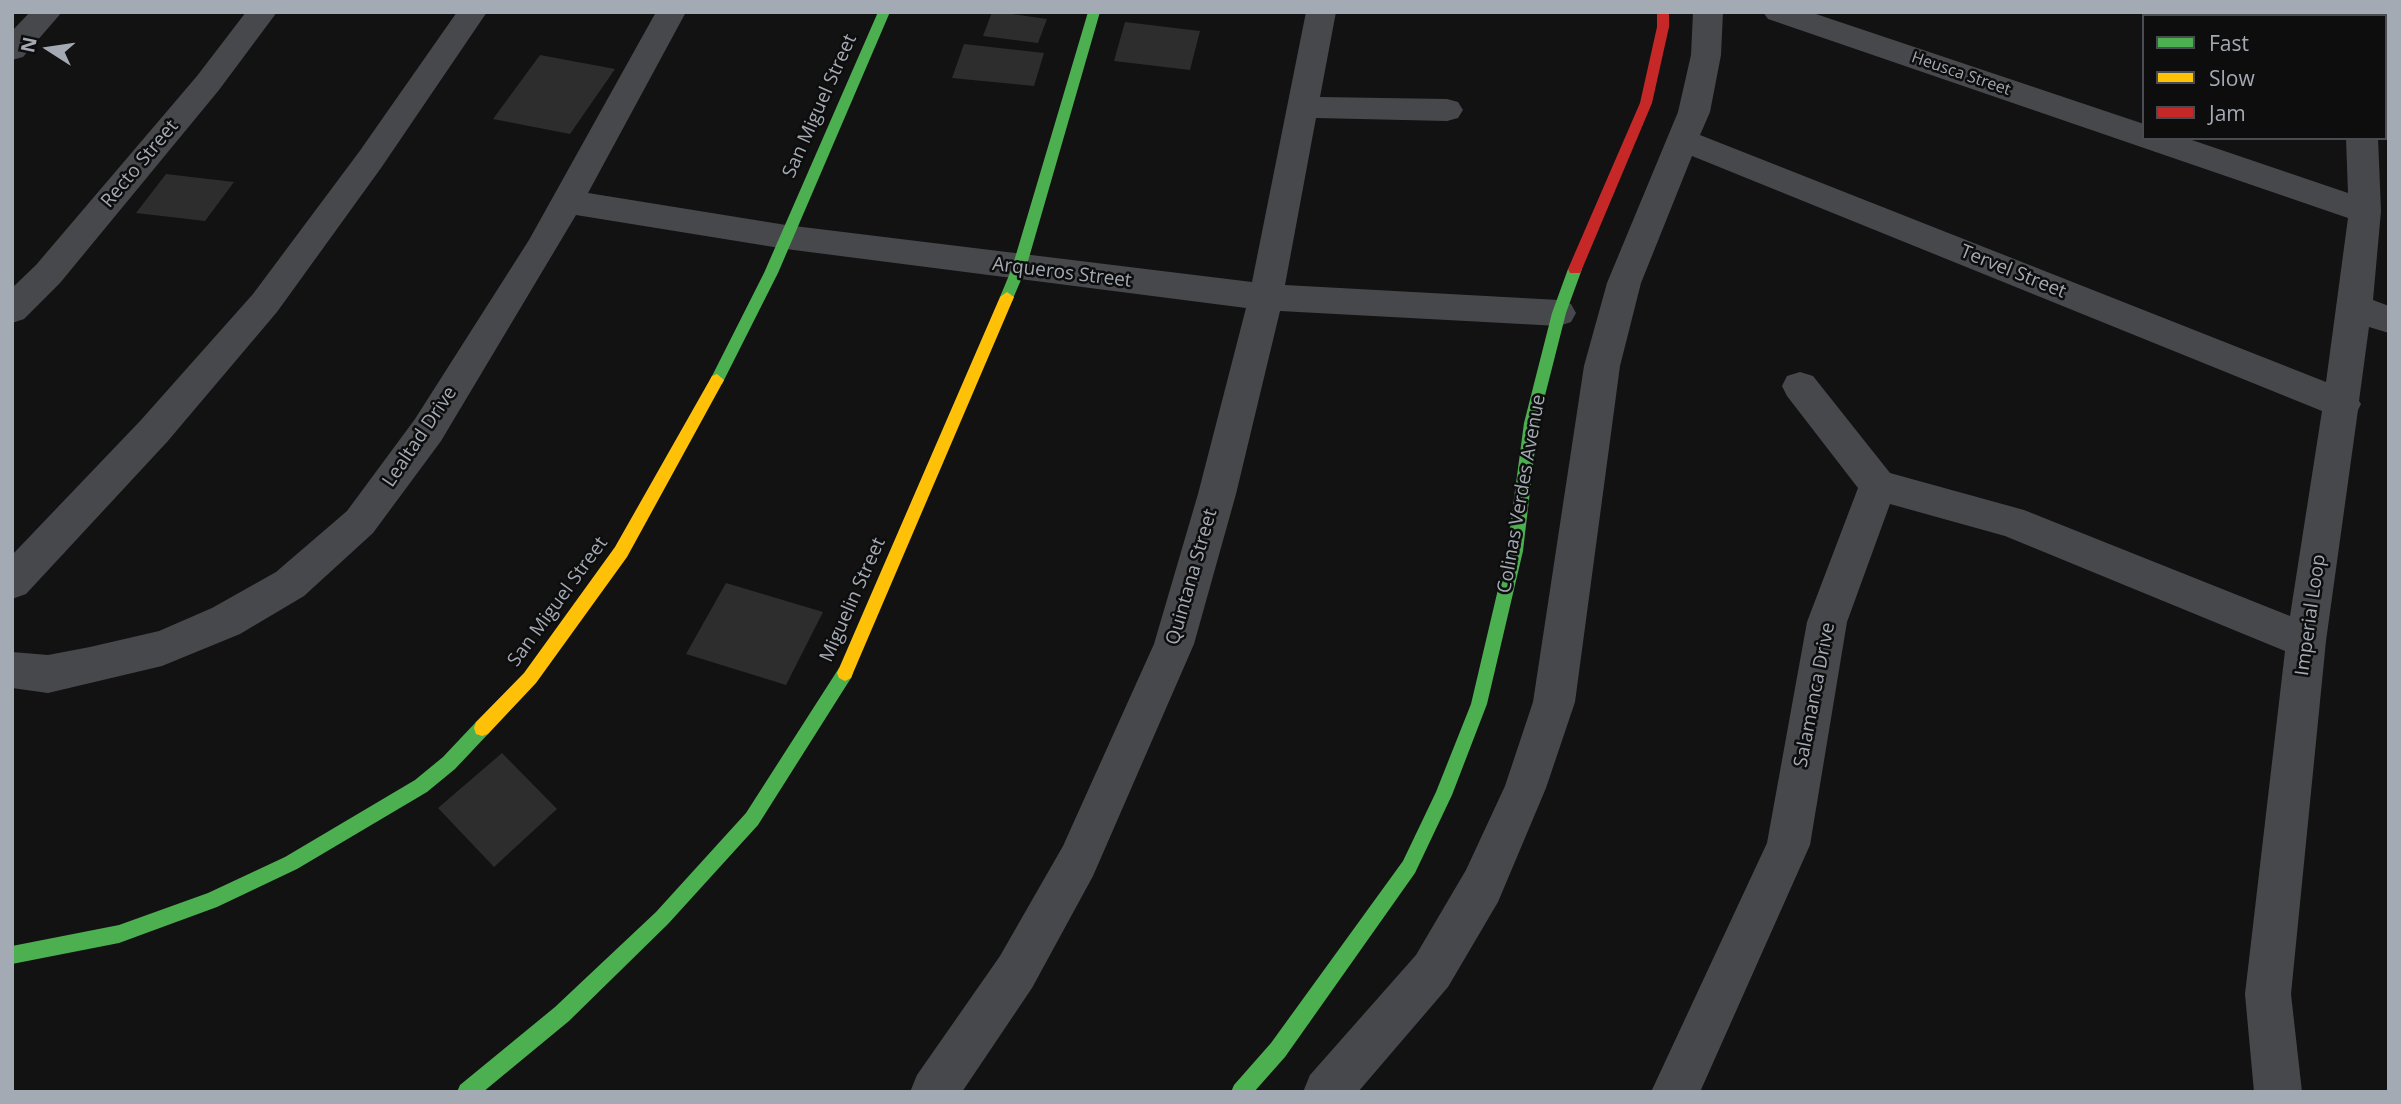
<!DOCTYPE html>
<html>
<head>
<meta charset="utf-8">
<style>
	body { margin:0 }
	#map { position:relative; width:2401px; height:1104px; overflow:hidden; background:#121213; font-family:"Open Sans",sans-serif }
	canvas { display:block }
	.frame { position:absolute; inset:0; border:14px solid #a4aab3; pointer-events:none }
	.legend { position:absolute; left:2142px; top:14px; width:245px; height:126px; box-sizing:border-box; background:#0d0d0e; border:2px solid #494c50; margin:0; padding:9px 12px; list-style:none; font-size:21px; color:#a4aab3 }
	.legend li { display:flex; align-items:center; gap:14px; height:35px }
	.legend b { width:35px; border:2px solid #494c50 }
	.north { position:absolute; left:14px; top:14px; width:70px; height:70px; -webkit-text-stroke:5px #0d0d0e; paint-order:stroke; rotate:282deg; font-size:19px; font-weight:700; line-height:28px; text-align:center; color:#a4aab3 }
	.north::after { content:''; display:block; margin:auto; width:24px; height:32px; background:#a4aab3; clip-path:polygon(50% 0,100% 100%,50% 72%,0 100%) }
</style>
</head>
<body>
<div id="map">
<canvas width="2401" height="1104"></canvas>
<div class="frame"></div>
<ul class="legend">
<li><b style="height:9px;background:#4caf50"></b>Fast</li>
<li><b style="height:9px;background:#ffc107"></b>Slow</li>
<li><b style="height:9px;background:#c62828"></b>Jam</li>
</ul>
<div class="north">N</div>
</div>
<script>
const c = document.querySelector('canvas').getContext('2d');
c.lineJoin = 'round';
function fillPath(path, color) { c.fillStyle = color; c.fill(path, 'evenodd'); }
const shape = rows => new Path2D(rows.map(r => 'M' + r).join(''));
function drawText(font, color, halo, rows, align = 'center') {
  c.font = font + ' "Open Sans",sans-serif'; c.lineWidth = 5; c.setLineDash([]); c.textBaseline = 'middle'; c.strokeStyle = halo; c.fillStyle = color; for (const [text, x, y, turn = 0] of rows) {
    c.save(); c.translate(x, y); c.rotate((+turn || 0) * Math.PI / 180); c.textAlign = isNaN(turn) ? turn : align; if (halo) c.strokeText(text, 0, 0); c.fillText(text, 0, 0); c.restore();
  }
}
const building = shape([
	[992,12,998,12,1047,19,1038,43,983,36],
	[1125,22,1200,31,1190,70,1114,61],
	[964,44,1044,53,1034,86,952,78],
	[540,55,615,69,570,134,493,119],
	[166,174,234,182,205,221,136,213],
	[726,583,823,612,786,685,686,654],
	[502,753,557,809,494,867,438,808]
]);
const street = shape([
	[30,12,62,12,23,57,12,60,12,31,30,12],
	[246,12,277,12,219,90,60,283,24,319,12,323,12,288,36,265,197,76,246,12],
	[457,12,487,12,381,168,277,312,167,442,26,594,12,599,12,555,141,420,253,294,359,152,457,12],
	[656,12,686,12,588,193,786,225,1252,282,1306,12,1336,12,1320,97,1447,99,1458,102,1463,110,1458,118,1447,121,1316,118,1285,285,1559,300,1571,304,1576,313,1571,322,1559,326,1280,311,1236,494,1194,644,1093,876,1032,988,962,1092,910,1092,917,1075,1000,956,1063,846,1154,644,1198,494,1246,308,786,249,576,215,441,441,373,533,304,596,240,634,162,666,48,693,12,688,12,652,48,655,90,647,159,631,212,608,276,572,347,511,415,419,529,240,656,12],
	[1693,12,1723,12,1721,55,1710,112,1700,135,2326,382,2348,218,1768,19,1763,12,1810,12,2144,124,2144,138,2186,138,2348,193,2346,138,2378,138,2381,211,2373,300,2389,306,2389,333,2369,327,2359,401,2361,404,2358,410,2326,641,2291,994,2302,1092,2254,1092,2245,994,2285,651,2005,536,1890,504,1847,622,1810,845,1700,1092,1651,1092,1767,843,1807,622,1858,488,1787,396,1782,386,1787,376,1800,372,1813,376,1890,473,2024,510,2290,616,2322,411,1692,156,1641,283,1620,366,1575,702,1546,788,1498,902,1448,987,1358,1092,1303,1092,1310,1075,1416,955,1466,870,1505,786,1533,702,1584,366,1607,283,1678,112,1691,55,1693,12],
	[2305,12,2335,12,2336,16,2306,16,2305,12]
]);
const fast = shape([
	[878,12,890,12,778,273,722,384,712,384,710,380,764,273,878,12],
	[1088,12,1100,12,1026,268,1012,301,1007,302,1000,297,1012,268,1088,12],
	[1575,264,1582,269,1566,313,1538,423,1523,551,1487,704,1452,795,1415,873,1285,1057,1254,1092,1231,1092,1234,1085,1271,1043,1403,861,1436,792,1471,704,1507,551,1524,423,1552,313,1568,269,1575,264],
	[845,665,851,668,853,673,851,678,758,825,668,924,569,1021,483,1092,457,1092,460,1085,555,1007,656,912,746,813,839,668,845,665],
	[482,720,488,722,490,728,488,734,455,769,427,792,297,869,217,907,119,943,12,964,12,946,119,925,208,893,285,857,415,780,443,757,476,722,482,720]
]);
const slow = shape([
	[1007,292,1014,297,853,673,851,678,845,681,839,678,837,673,1000,297,1007,292],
	[717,374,724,380,627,557,536,683,488,734,482,736,476,734,474,728,476,722,524,673,615,547,712,376,717,374]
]);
const jam = shape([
	[1657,12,1669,12,1669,27,1652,103,1582,269,1580,273,1570,273,1568,269,1640,103,1657,27,1657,12]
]);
const farStreetnames = [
	["Heusca Street",1961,74,19]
];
const streetNames = [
	["San Miguel Street",820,106,-66],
	["Recto Street",140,164,-50],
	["Tervel Street",2013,272,22],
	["Arqueros Street",1062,273,7],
	["Lealtad Drive",420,437,-56],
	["Colinas Verdes Avenue",1522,494,-80],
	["Quintana Street",1192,577,-74],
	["Miguelin Street",853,600,-66],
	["San Miguel Street",558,602,-54],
	["Imperial Loop",2311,615,-82],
	["Salamanca Drive",1815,695,-79]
];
fillPath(building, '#2d2d2e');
fillPath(street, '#47484b');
fillPath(fast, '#4caf50');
fillPath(slow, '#ffc107');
fillPath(jam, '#c62828');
drawText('16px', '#a4aab3', '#0d0d0e', farStreetnames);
drawText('19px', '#a4aab3', '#0d0d0e', streetNames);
</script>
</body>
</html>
